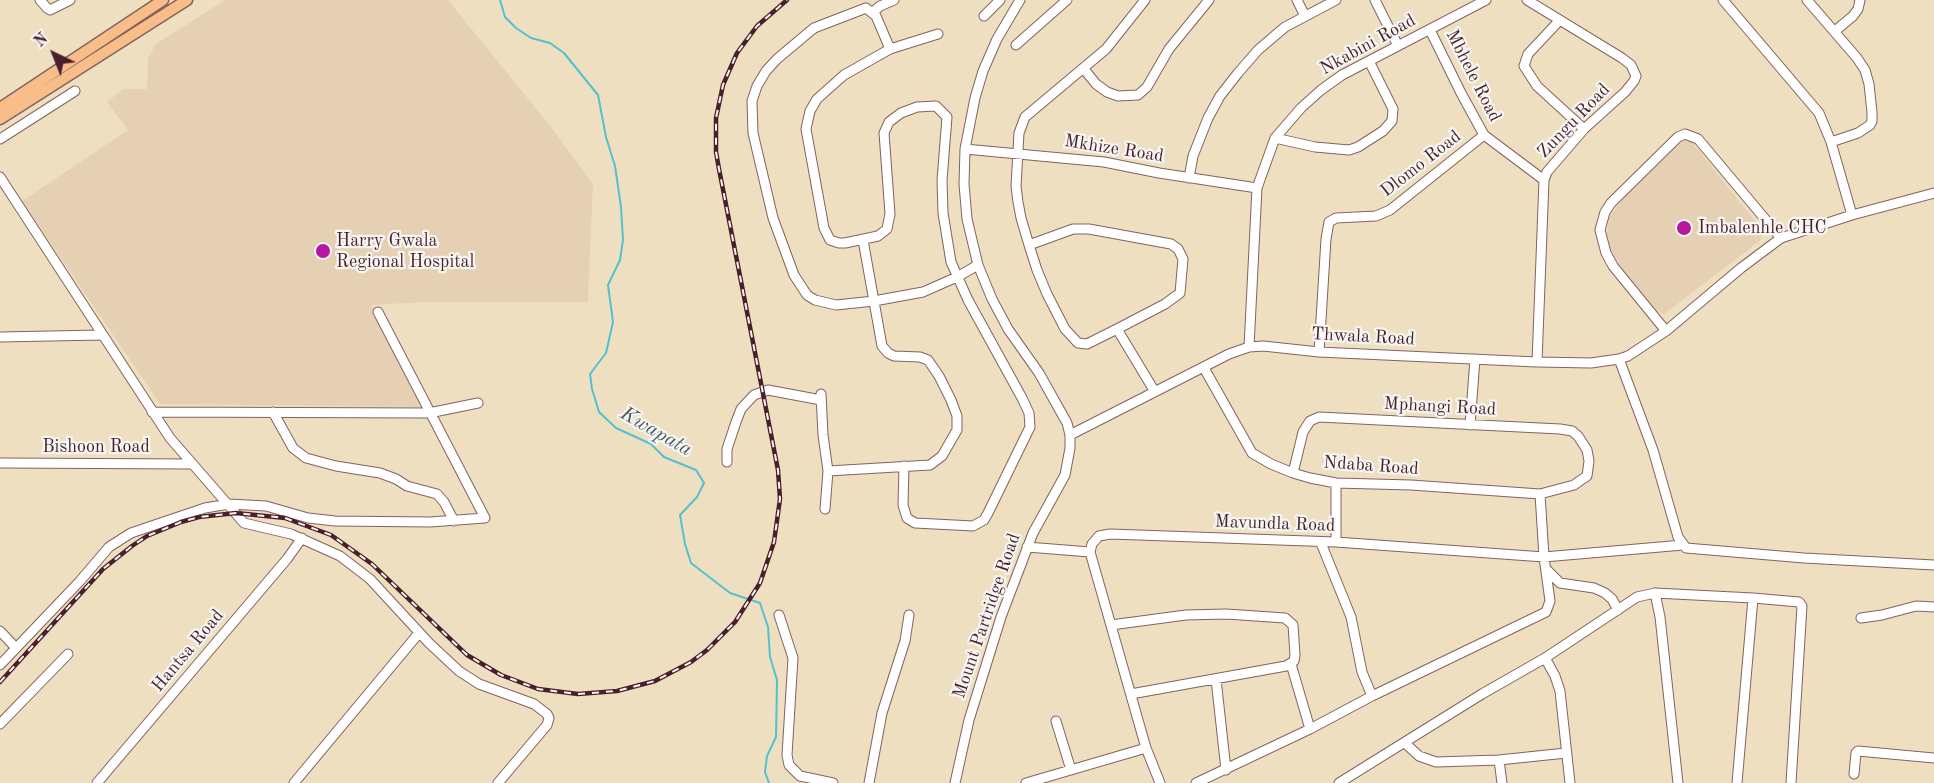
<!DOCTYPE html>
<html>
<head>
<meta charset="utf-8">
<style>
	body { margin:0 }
	#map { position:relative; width:1934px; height:783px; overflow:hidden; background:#eedfc1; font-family:"Old Standard TT",serif }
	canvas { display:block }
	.north { position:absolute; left:24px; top:24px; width:60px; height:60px; -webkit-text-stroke:4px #f6f6f2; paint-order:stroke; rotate:317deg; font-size:16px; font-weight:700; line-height:24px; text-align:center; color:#4a1f2b }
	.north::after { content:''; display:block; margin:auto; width:21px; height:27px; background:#4a1f2b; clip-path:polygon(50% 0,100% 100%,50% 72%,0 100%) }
</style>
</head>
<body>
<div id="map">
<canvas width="1934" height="783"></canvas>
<div class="north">N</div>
</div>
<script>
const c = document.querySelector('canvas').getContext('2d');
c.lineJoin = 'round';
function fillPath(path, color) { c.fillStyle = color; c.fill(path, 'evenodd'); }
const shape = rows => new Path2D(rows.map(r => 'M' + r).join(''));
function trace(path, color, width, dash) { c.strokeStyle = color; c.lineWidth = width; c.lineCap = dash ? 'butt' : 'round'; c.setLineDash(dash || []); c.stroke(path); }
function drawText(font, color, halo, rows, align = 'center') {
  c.font = font + ' "Old Standard TT",serif'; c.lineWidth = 4.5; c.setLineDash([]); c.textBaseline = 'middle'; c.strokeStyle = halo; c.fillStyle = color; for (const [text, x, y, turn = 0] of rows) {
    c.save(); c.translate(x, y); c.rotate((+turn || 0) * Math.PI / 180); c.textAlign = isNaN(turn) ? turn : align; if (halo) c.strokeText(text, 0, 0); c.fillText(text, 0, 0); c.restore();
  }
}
const built = shape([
	[225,0,448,0,551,127,593,184,588,302,425,302,371,305,423,407,160,404,22,201,128,130,107,102,123,89,147,89,148,58,156,44],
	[1683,141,1691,141,1763,231,1761,240,1664,314,1656,311,1608,250,1607,233,1609,218,1629,191]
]);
const stream = shape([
	[500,0,505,17,516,28,531,38,550,43,564,53,598,95,606,137,615,166,621,207,623,240,620,260,608,285,613,322,606,353,590,374,592,389,599,412,616,428,651,444,664,457,696,470,704,483,697,497,680,515,685,544,691,563,730,593,760,603,768,627,770,657,777,680,776,737,767,756,765,772,769,783]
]);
const minor = shape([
	[40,0,47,8,50,10,70,0],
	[1297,0,1305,16],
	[1375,0,1398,46],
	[1527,0,1622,58,1631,65,1636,76,1634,81,1625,92,1584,129,1547,172,1544,180,1537,362],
	[1723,0,1819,113,1831,142,1852,215],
	[1807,0,1857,58,1865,70,1869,84,1872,112,1872,121,1870,125,1858,133,1831,142],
	[873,12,880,6,894,0],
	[984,16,1000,0],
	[1559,21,1528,54,1524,66,1537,86,1584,129],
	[1430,30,1461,93,1484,135,1544,180],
	[1835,31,1853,16,1858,9,1860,0],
	[1016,45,1067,0],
	[890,49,876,16,866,8,814,28,777,59,766,71,757,86,752,101,753,133,773,218,794,275,807,295,815,300,836,305,874,301,923,292,957,277,978,265],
	[1084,69,1096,84,1107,92,1118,96,1138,95,1147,87,1169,49,1209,0],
	[1275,138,1315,147,1349,150,1358,147,1383,131,1392,121,1393,109,1369,61],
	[0,139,75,91],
	[965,149,1104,162,1159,173,1257,188],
	[0,177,170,438,244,523,291,534,340,556,370,579,429,643,459,671,479,684,534,704,547,714,549,718,547,725,498,783],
	[1189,178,1193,156,1208,118,1220,96,1238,73,1258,50,1285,27,1336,0],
	[1029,245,1073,229,1089,229,1171,244,1178,249,1183,259,1180,293,1165,304,1117,329,1087,344,1078,343,1065,329,1047,294,1037,270,1029,245,1021,218,1018,202,1016,186,1019,133,1025,117,1106,49,1145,0],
	[1117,329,1155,392],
	[1666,331,1613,266,1606,253,1600,230,1605,212,1611,203,1678,137,1685,134,1698,139,1781,238],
	[0,337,101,335],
	[1249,347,1257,188,1275,138,1301,108,1321,90,1342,75,1486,0],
	[1319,352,1326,239,1329,222,1336,218,1376,216,1390,210,1484,135],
	[1619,359,1653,450,1678,537,1686,548,1804,558,1934,565],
	[1204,368,1252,453,1271,464,1293,473,1310,478,1336,483,1411,485,1540,494,1574,485,1581,480,1587,476,1589,461,1587,450,1578,436,1572,431,1560,429,1319,417,1310,421,1303,432,1293,473],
	[821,394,823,435,828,471,825,509],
	[152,412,429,413,478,403],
	[273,412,293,448,306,458,336,466,380,473,396,479,407,486,437,494,444,502,454,521],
	[1470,425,1475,359],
	[1070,435,1229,354,1249,347,1263,346,1319,352,1537,362,1591,363,1619,359,1628,356,1666,331,1741,268,1781,238,1852,215,1934,193],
	[727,462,727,449,736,422,741,409,754,395,768,390,821,400],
	[0,463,191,464],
	[904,466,903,505,907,518,915,523,973,526,984,520,988,513,1030,427,1029,413,1022,398,968,300,951,262,943,213,942,180,947,117,936,106,917,107,901,113,889,122,884,133,890,214,887,229,878,236,845,243,839,243,830,240,824,228,806,129,810,111,817,99,844,75,890,49,938,34],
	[828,471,930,465,942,456,957,430,957,416,951,400,939,376,928,360,920,357,894,356,888,353,882,346,863,240],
	[1336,542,1336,483],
	[1321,543,1351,617,1362,672,1372,696],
	[1027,547,1090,552],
	[1546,569,1560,583,1594,588,1605,593,1612,599,1618,610],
	[1655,593,1660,617,1678,783],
	[1753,598,1799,602,1802,606,1791,783],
	[779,615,793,658,787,755,789,765,800,776,833,783],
	[1861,618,1882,615,1916,606,1934,607],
	[1111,625,1186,615,1226,614,1285,618,1293,625,1295,655,1294,661,1286,666,1131,694],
	[0,631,16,648],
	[1545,658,1555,676,1560,691,1570,783],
	[1291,664,1310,729],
	[0,665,80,581,109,547,131,533,205,508,229,504,266,506,308,518,335,521,430,522,485,518,378,312],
	[1216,679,1226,770],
	[1056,721,1071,770],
	[0,724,68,654],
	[1405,743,1419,756,1436,762,1499,760,1566,753],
	[1499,760,1502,783],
	[1854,774,1856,753,1858,751,1934,758],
	[97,783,287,559,302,538],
	[294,783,419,633],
	[869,783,882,713,905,641,909,615],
	[955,783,969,720,1001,617,1033,533,1065,475,1070,448,1070,435,1067,423,1039,373,1008,329,992,299,978,265,967,219,964,184,965,149,975,98,983,71,997,39,1020,0],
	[1026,783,1146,748],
	[1160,783,1146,748,1090,552,1092,544,1099,536,1110,534,1336,542,1544,557,1683,545],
	[1196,783,1310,729,1372,696,1546,612,1550,601,1544,557,1540,494],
	[1339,783,1482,694,1545,658,1637,597,1655,593,1753,598,1737,783]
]);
const major = shape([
	[0,108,163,0],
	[0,119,187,0]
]);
const rail = shape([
	[0,682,103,569,132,546,147,536,181,522,199,517,236,513,285,518,331,535,372,564,467,655,501,675,538,689,578,694,617,691,655,681,691,662,707,650,735,622,760,583,774,542,780,499,778,470,719,169,716,152,716,118,723,85,737,53,757,26,787,0]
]);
const markers = [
	[1684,228,8,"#b5179e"],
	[323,251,8,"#b5179e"]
];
const streetNames = [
	["Nkabini Road",1368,45,-29],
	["Mbhele Road",1473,76,63],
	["Zungu Road",1574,121,-46],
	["Mkhize Road",1114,149,9],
	["Dlomo Road",1421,164,-38],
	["Thwala Road",1363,337,3],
	["Mphangi Road",1440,407,3],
	["Bishoon Road",96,447],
	["Ndaba Road",1371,466,4],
	["Mavundla Road",1275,524,2],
	["Mount Partridge Road",987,616,-71],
	["Hantsa Road",188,651,-50]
];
const poiNames = [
	["Imbalenhle CHC",1698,228],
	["Harry Gwala",336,241],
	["Regional Hospital",336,262]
];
const waterNames = [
	["Kwapata",656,432,30]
];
fillPath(built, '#e6d0b4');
trace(stream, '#54c0ce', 2);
trace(minor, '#836260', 11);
trace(major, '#836260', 13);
trace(minor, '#fff', 9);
trace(major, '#f8bd88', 10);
trace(rail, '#4a1f2b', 4.5);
trace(rail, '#f6f6f2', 2, [7]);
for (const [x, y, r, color] of markers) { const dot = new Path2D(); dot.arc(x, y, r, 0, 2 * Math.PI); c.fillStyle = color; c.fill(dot); trace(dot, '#f6f6f2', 2); }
drawText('18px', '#4a1f2b', '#f6f6f2', streetNames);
drawText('18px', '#4a1f2b', '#f6f6f2', poiNames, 'left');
drawText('italic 20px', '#4e5764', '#f6f6f2', waterNames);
</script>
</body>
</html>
